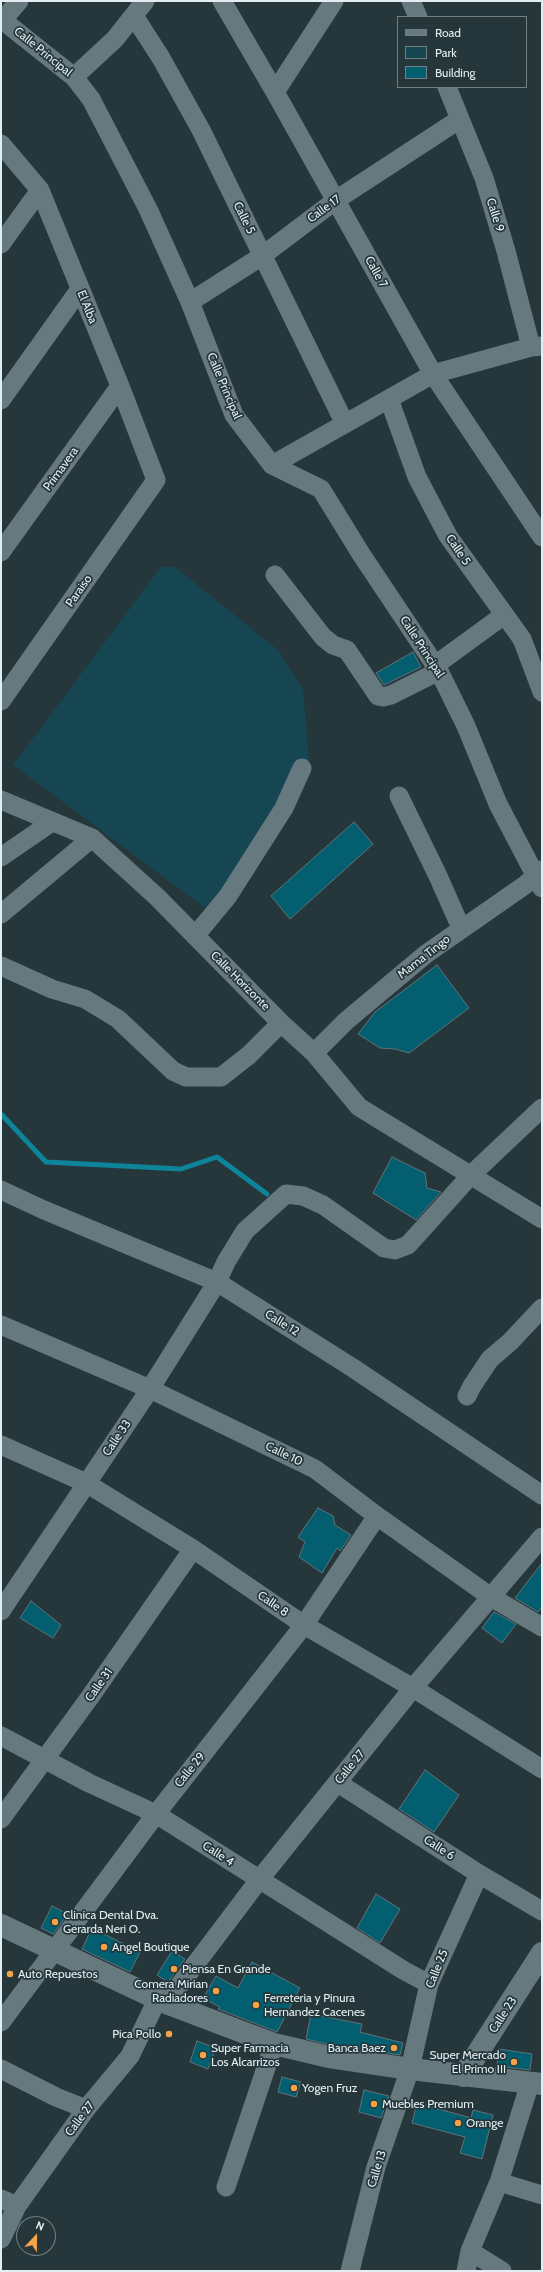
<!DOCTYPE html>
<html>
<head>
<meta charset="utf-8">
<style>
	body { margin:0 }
	#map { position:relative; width:543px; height:2272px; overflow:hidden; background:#26373c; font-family:Cabin,sans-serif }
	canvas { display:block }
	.frame { position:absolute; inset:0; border:2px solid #e3eef1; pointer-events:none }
	.legend { position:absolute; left:397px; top:16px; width:130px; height:72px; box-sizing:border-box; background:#26373c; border:1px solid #728084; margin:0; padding:5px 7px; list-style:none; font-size:12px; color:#e3eef1 }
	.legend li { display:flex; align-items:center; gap:8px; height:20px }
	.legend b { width:20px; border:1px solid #728084 }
	.north { position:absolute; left:16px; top:2216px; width:40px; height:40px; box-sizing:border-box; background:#26373c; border:1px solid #728084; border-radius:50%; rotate:22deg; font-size:11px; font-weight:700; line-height:16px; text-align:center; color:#e3eef1 }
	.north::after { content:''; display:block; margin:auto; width:14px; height:18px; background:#f6a246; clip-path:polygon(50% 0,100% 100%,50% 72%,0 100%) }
</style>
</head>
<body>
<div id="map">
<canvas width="543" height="2272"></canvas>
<div class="frame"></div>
<ul class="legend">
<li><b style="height:5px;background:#66797e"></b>Road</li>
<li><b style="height:11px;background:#154651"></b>Park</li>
<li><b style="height:11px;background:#035f70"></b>Building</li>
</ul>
<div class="north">N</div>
</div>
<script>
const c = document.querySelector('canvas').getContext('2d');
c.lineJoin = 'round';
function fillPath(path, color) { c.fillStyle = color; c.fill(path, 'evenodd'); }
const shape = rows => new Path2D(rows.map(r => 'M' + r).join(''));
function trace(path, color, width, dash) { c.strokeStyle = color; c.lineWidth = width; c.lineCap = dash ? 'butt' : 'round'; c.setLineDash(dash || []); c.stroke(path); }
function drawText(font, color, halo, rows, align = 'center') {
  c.font = font + ' Cabin,sans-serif'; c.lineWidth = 3.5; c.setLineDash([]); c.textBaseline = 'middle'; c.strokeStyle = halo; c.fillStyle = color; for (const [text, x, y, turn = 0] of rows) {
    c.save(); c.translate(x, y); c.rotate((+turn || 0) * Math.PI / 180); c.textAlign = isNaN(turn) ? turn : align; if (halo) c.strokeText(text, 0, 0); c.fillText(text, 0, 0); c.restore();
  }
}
const green = shape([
	[161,567,175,567,278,650,303,690,309,759,294,795,208,910,13,765]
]);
const stream = shape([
	[1,1114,46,1162,181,1169,217,1157,267,1194]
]);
const building = shape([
	[413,652,421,667,384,685,376,673,413,652],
	[354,822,373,844,290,919,271,896,354,822],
	[437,965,469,1008,409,1053,395,1049,380,1048,358,1034,375,1012,437,965],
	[392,1157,425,1173,427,1188,441,1192,416,1220,373,1193,392,1157],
	[318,1508,333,1516,335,1525,351,1535,340,1551,337,1548,322,1573,299,1557,305,1542,298,1537,318,1508],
	[542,1563,542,1607,538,1612,515,1598,542,1563],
	[31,1601,61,1625,53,1638,20,1618,31,1601],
	[494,1612,516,1624,502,1643,482,1628,494,1612],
	[425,1770,459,1795,434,1832,399,1809,425,1770],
	[376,1894,400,1909,380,1943,357,1928,376,1894],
	[52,1906,68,1914,53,1934,41,1928,52,1906],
	[92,1928,140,1952,130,1972,82,1949,92,1928],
	[172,1951,185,1959,168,1982,157,1975,172,1951],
	[252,1962,300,1988,277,2032,218,2009,220,2007,203,1998,216,1976,238,1988,252,1962],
	[311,2014,362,2024,360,2032,403,2043,400,2055,331,2045,306,2039,311,2014],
	[197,2041,216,2048,208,2069,190,2062,197,2041],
	[499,2049,532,2054,530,2070,497,2066,499,2049],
	[282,2077,301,2082,296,2097,278,2092,282,2077],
	[364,2090,389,2096,381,2118,359,2112,364,2090],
	[417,2103,471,2118,473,2110,493,2115,482,2159,460,2153,465,2137,412,2123,417,2103]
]);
const minor = shape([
	[222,1,275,92,433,374,542,537],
	[411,1,418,17],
	[134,16,161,58,201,130,345,424],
	[1,19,74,77,91,99,148,209,190,302,234,415,272,465,321,489,361,554,439,671,466,726,498,804,542,888],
	[3,20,19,1],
	[74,77,115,39,145,1],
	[447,87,484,178,506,251,531,347],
	[275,92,334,1],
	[1,144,40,190,120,386,156,480,1,701],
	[1,244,40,190],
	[190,302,262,256,336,200,460,119],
	[389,399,417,477,448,536,522,639,542,692],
	[1,400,80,289],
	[272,465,433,374,531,347,542,346],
	[1,552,120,386],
	[275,575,323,637,333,645,347,650,378,696,383,697,391,695,439,671],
	[434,666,504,615],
	[399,796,438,876,461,928],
	[1,800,92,838,157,897,281,1023,314,1053,359,1107,542,1219],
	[1,857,52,822],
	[1,914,92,838],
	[195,936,228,896,284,808,302,768],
	[1,966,52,989,85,999,118,1019,173,1071,186,1077,221,1077,249,1055,281,1023],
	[314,1053,346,1021,426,954,525,885,542,870],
	[1,1190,44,1210,217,1282,353,1368,542,1495],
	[1,1325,150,1389,315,1469,377,1516,491,1597,542,1627],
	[467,1396,472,1386,490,1359,510,1342,542,1308],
	[1,1445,86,1483,193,1549,304,1625,413,1688,542,1769],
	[1,1611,150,1389,217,1282,226,1262,245,1231,286,1194,303,1196,323,1205,384,1248,395,1250,408,1245,471,1175,542,1108],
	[1,1736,89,1783,156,1814,403,1970,429,1984],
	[338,1783,479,1874,542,1911],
	[1,1819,90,1697,193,1549],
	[166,2003,259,1880,413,1688,542,1537],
	[1,2022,156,1814,304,1625,377,1516],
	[1,2069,56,2097,86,2109],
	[530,2083,499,2182,542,2195],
	[226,2187,274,2044],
	[1,2199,17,2206],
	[1,2239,17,2206,86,2109,130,2056,158,1998],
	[470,2251,502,2271],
	[350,2271,376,2167,410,2069,429,1984,479,1874],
	[466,2271,470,2251,499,2182]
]);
const tertiary = shape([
	[1,1925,166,2003,274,2044,329,2057,410,2069,542,2084],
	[463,2076,542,1953]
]);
const markers = [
	[55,1922,4,"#f6a246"],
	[104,1947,4,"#f6a246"],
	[174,1969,4,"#f6a246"],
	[10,1974,4,"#f6a246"],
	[216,1991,4,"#f6a246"],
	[256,2005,4,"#f6a246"],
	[169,2034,4,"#f6a246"],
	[394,2048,4,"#f6a246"],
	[203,2055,4,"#f6a246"],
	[514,2062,4,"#f6a246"],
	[294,2088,4,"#f6a246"],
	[374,2104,4,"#f6a246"],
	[458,2123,4,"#f6a246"]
];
const streetNames = [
	["Calle Principal",43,52,39],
	["Calle 17",324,209,-36],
	["Calle 9",495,215,73],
	["Calle 5",244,218,64],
	["Calle 7",376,272,61],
	["El Alba",87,307,68],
	["Calle Principal",224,386,67],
	["Primavera",61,469,-54],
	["Calle 5",458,550,56],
	["Paraiso",79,591,-55],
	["Calle Principal",422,647,57],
	["Mama Tingo",424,957,-38],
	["Calle Horizonte",240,981,45],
	["Calle 12",282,1323,32],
	["Calle 33",117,1438,-56],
	["Calle 10",284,1454,26],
	["Calle 8",273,1604,35],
	["Calle 31",99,1685,-55],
	["Calle 27",350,1767,-51],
	["Calle 29",190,1770,-51],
	["Calle 6",439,1848,33],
	["Calle 4",218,1854,33],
	["Calle 25",437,1969,-68],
	["Calle 23",503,2015,-57],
	["Calle 27",80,2119,-53],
	["Calle 13",377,2169,-73]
];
const poiNames = [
	["Clinica Dental Dva.",63,1915],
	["Gerarda Neri O.",63,1929],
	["Angel Boutique",112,1947],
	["Piensa En Grande",182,1969],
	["Auto Repuestos",18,1974],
	["Comera Mirian",208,1984,"right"],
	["Radiadores",208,1998,"right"],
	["Ferreteria y Pinura",264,1998],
	["Hernandez Cacenes",264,2012],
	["Pica Pollo",161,2034,"right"],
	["Super Farmacia",211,2048],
	["Los Alcarrizos",211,2062],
	["Banca Baez",386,2048,"right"],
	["Super Mercado",506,2055,"right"],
	["El Primo III",506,2069,"right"],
	["Yogen Fruz",302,2088],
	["Muebles Premium",382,2104],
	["Orange",466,2123]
];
fillPath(green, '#154651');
trace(stream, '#0d849a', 5);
fillPath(building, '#035f70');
trace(building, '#607378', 1);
trace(minor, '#66797e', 19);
trace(tertiary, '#66797e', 22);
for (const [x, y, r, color] of markers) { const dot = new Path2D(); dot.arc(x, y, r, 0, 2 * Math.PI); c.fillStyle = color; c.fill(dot); trace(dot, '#26373c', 1.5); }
drawText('12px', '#e3eef1', '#26373c', streetNames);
drawText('12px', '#e3eef1', '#26373c', poiNames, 'left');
</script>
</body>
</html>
